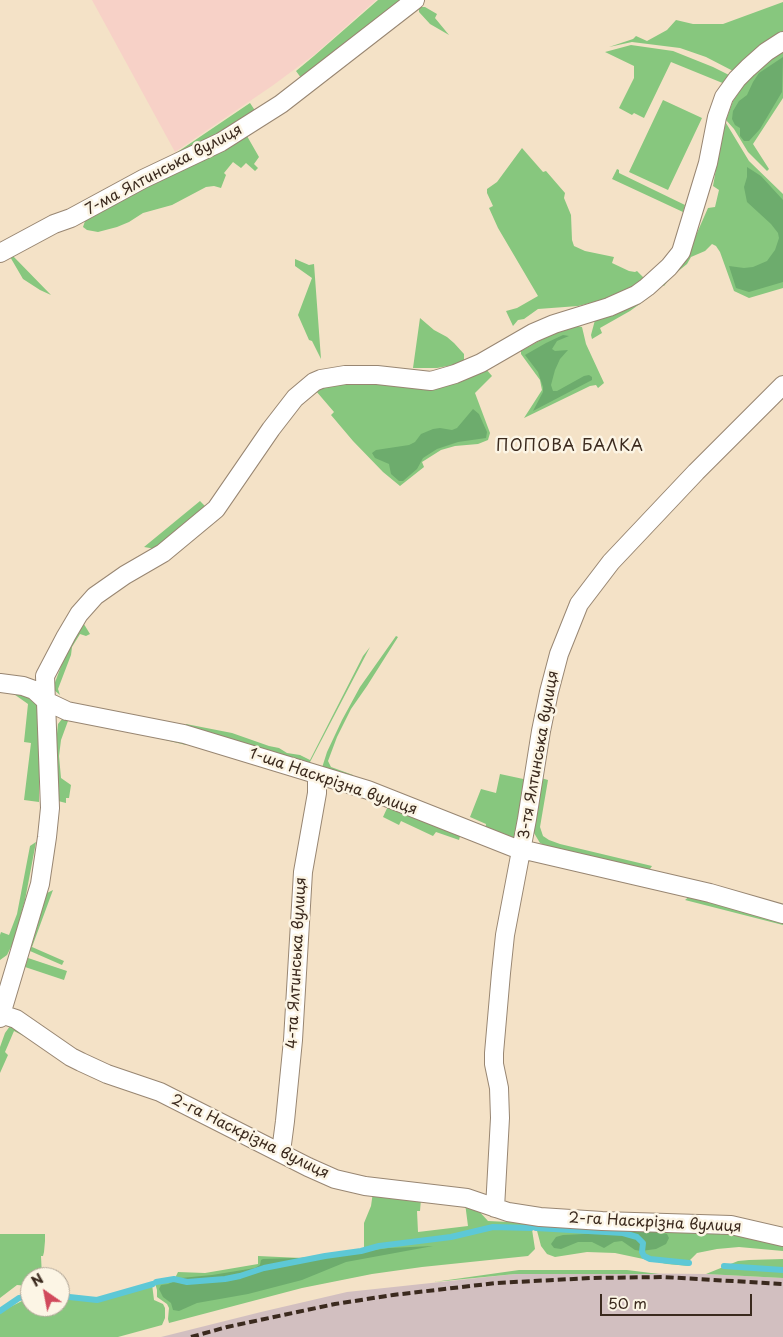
<!DOCTYPE html>
<html>
<head>
<meta charset="utf-8">
<style>
	body { margin:0 }
	#map { position:relative; width:783px; height:1337px; overflow:hidden; background:#f4e2c7; font-family:"Playpen Sans",sans-serif }
	canvas { display:block }
	.north { position:absolute; left:20px; top:1267px; width:50px; height:50px; box-sizing:border-box; background:#fcf5e5; border:1px solid #afa495; border-radius:50%; rotate:327deg; font-size:14px; font-weight:700; line-height:20px; text-align:center; color:#3b2a1e }
	.north::after { content:''; display:block; margin:auto; width:18px; height:22px; background:#d1495b; clip-path:polygon(50% 0,100% 100%,50% 72%,0 100%) }
	.scale { position:absolute; left:600px; top:1294px; width:152px; height:22px; box-sizing:border-box; border:2px solid #3b2a1e; border-top:0; padding-left:6px; font-size:15px; line-height:18px; white-space:nowrap; color:#3b2a1e; -webkit-text-stroke:4px #fcf5e5; paint-order:stroke }
</style>
</head>
<body>
<div id="map">
<canvas width="783" height="1337"></canvas>
<div class="north">N</div>
<div class="scale">50 m</div>
</div>
<script>
const c = document.querySelector('canvas').getContext('2d');
c.lineJoin = 'round';
function fillPath(path, color) { c.fillStyle = color; c.fill(path, 'evenodd'); }
const shape = rows => new Path2D(rows.map(r => 'M' + r).join(''));
function trace(path, color, width, dash) { c.strokeStyle = color; c.lineWidth = width; c.lineCap = dash ? 'butt' : 'round'; c.setLineDash(dash || []); c.stroke(path); }
function drawText(font, color, halo, rows, align = 'center') {
  c.font = font + ' "Playpen Sans",sans-serif'; c.lineWidth = 5; c.setLineDash([]); c.textBaseline = 'middle'; c.strokeStyle = halo; c.fillStyle = color; for (const [text, x, y, turn = 0] of rows) {
    c.save(); c.translate(x, y); c.rotate((+turn || 0) * Math.PI / 180); c.textAlign = isNaN(turn) ? turn : align; if (halo) c.strokeText(text, 0, 0); c.fillText(text, 0, 0); c.restore();
  }
}
const built = shape([
	[92,0,376,0,314,55,272,86,175,152]
]);
const industrial = shape([
	[604,1273,706,1274,783,1278,783,1337,161,1337,261,1312,347,1292,515,1274]
]);
const green = shape([
	[378,0,408,0,304,82,296,71,314,56],
	[783,2,783,31,753,52,735,72,706,57,680,48,632,42,609,47,633,39,636,36,647,41,667,30,676,20,693,24,723,24],
	[419,7,425,7,437,14,435,18,449,35,430,24,419,12],
	[631,45,673,51,713,67,731,76,725,84,671,62,644,118,634,113,632,115,619,108,634,78,634,66,605,52],
	[783,51,783,98,753,144,769,169,767,171,748,152,734,129,726,120,733,101,746,82,769,60],
	[663,100,702,118,668,190,629,172],
	[250,103,258,115,177,156,176,153],
	[279,112,247,136,259,157,254,164,258,168,255,171,246,163,241,168,233,162,224,173,226,175,221,188,214,186,206,187,172,205,143,213,129,222,117,227,98,232,87,230,83,227,85,221,120,195],
	[726,123,749,161,783,194,783,288,749,298,734,291,720,252,716,246,712,244,705,251,691,257,687,264,671,277,664,286,661,284,693,242,708,208,715,207,719,190,713,186,721,141],
	[522,148,543,172,546,171,565,193,564,198,571,215,572,240,574,246,585,251,614,257,612,263,629,271,635,272,637,271,644,278,640,283,622,293,598,301,578,306,538,309,524,319,518,320,513,326,506,311,517,308,538,296,498,228,489,208,493,206,487,193,487,189,497,182],
	[617,169,619,170,619,173,685,205,683,212,612,179],
	[9,255,13,256,51,295,40,290,23,279],
	[295,259,309,265,314,264,321,359,312,341,309,340,298,315,312,278,295,266],
	[646,296,648,298,630,311,600,328,602,333,592,339,591,335,595,320],
	[420,318,434,330,447,337,454,343,464,354,464,361,453,365,437,368,413,368],
	[573,325,582,327,586,344,604,383,598,388,596,385,590,386,524,418,542,390,540,380,521,354,521,351,555,332],
	[486,369,492,376,475,393,490,433,488,440,478,444,455,446,441,450,422,462,424,467,400,486,383,472,353,441,331,415,334,412,316,391,319,388,333,384,356,381,403,385,412,388,421,389,438,385],
	[200,501,207,508,156,549,144,547],
	[82,621,90,634,86,636,80,634,72,647,71,655,58,689,60,695,54,690,54,685,72,637],
	[396,636,398,637,367,686,351,709,337,737,328,761,331,767,353,775,351,781,321,771,327,752,342,720,360,687],
	[370,647,310,762,303,765,185,727,186,724,232,733,269,746,279,748,287,753,300,755,310,760,363,656],
	[11,689,38,701,42,712,39,773,39,802,24,800,31,743,24,742,28,704,11,692],
	[69,717,187,740,186,745,96,723,68,721,61,740,59,756,61,778,71,785,69,798,66,798,66,803,58,801,59,793,55,753,58,724,62,719],
	[500,774,528,780,516,837,510,841,485,832,486,824,470,817,481,789,496,793],
	[541,778,548,780,540,827,543,836,549,840,560,844,652,866,648,872,557,851,540,843,534,833,534,811],
	[389,804,461,833,459,840,436,832,433,836,401,821,399,825,383,817],
	[36,842,25,900,13,943,7,955,0,960,0,935,1,932,9,935,17,914,30,846],
	[53,890,32,947,64,961,62,965,30,951,47,893],
	[691,895,783,921,783,925,685,900],
	[28,958,67,971,64,980,25,967],
	[16,1025,57,1053,14,1031,5,1052,8,1055,0,1073,0,1047,5,1033,10,1026],
	[373,1192,421,1199,420,1211,417,1211,418,1232,468,1226,465,1203,477,1209,488,1221,531,1223,535,1249,528,1256,422,1267,372,1274,302,1288,169,1323,168,1319,169,1308,167,1304,157,1297,157,1290,155,1283,175,1278,178,1272,205,1273,258,1264,258,1256,301,1258,364,1249,364,1223,371,1206],
	[535,1223,724,1226,783,1242,783,1251,739,1247,717,1249,697,1253,690,1260,689,1266,667,1264,615,1253,587,1252,555,1257,547,1254,541,1246],
	[0,1234,45,1234,45,1241,44,1252,43,1256,41,1256,42,1277,30,1277,30,1286,17,1285,0,1298],
	[783,1259,783,1278,706,1274,738,1261,749,1260],
	[519,1270,627,1270,659,1274,515,1274,434,1282],
	[152,1284,154,1300,163,1304,165,1308,165,1318,162,1325,118,1337,0,1337,0,1312,30,1297,30,1307,60,1307,60,1295,96,1299]
]);
const forest = shape([
	[783,57,782,92,760,129,749,141,744,141,740,136,740,128,735,125,732,119,733,111,739,101,747,95,753,82,759,73],
	[747,167,761,176,783,200,783,282,749,292,736,288,729,266,744,268,753,267,767,261,775,250,779,238,778,233,771,224,747,202,744,187,747,177],
	[563,335,569,336,557,341,552,349,555,351,568,350,560,359,555,370,551,385,553,391,557,391,584,376,589,375,592,377,592,380,533,411,543,392,543,387,538,372,525,355,546,343],
	[473,409,479,414,487,432,486,438,458,442,437,449,423,458,417,469,403,481,399,481,391,474,389,464,375,458,372,453,376,450,409,445,415,442,421,434,433,429,440,428,452,430,457,428],
	[649,1231,667,1234,669,1238,666,1244,656,1249,641,1251,635,1250,622,1241,614,1242,604,1248,592,1242,578,1242,561,1249,554,1248,551,1244,556,1237,563,1235],
	[433,1246,346,1262,302,1280,248,1294,197,1303,179,1311,173,1310,171,1303,163,1297,159,1289,161,1285,168,1284,181,1278,212,1275,255,1268,260,1265,261,1260,263,1259,326,1257,389,1248]
]);
const stream = shape([
	[536,1228,623,1233,637,1237,643,1243,642,1252,644,1256,650,1259,689,1263],
	[724,1266,783,1270],
	[156,1282,174,1279,187,1282,225,1279,240,1276,264,1268,325,1256,361,1251,379,1246,451,1237,493,1227,531,1228],
	[60,1296,97,1300,153,1284],
	[0,1311,19,1298,30,1296]
]);
const street = shape([
	[0,253,54,224,71,218,143,179,221,142,281,104,415,0],
	[0,683,23,686,34,690,46,701,67,711,184,734,368,790,512,847,710,893,783,914],
	[1,1014,16,1019,71,1057,81,1062,107,1074,160,1092,308,1167,335,1179,365,1186,467,1198,508,1212,540,1217,602,1221,731,1225,783,1237],
	[0,1018,40,884,47,837,50,808,45,676,66,636,79,614,95,596,125,575,163,553,216,509,271,429,295,398,314,382,321,379,345,375,377,375,431,381,455,374,481,363,533,333,554,324,609,307,636,295,647,287,669,267,681,252,708,163,717,117,724,97,737,79,748,68,766,52,783,41],
	[278,1151,282,1144,285,1121,293,1040,303,872,317,793,317,775],
	[495,1208,500,1118,499,1088,494,1064,494,1053,501,973,505,935,527,819,541,731,549,692,559,654,579,604,611,562,696,472,783,385]
]);
const rail = shape([
	[191,1337,227,1327,335,1304,393,1295,496,1283,592,1278,663,1277,783,1284]
]);
const streetNames = [
	["7-ма Ялтинська вулиця",164,170,-28],
	["3-тя Ялтинська вулиця",539,755,-80],
	["1-ша Наскрізна вулиця",333,782,19],
	["4-та Ялтинська вулиця",297,963,-87],
	["2-га Наскрізна вулиця",250,1137,26],
	["2-га Наскрізна вулиця",655,1223,3]
];
const neighbourhoodNames = [
	["ПОПОВА БАЛКА",570,447]
];
fillPath(built, '#f7d1c7');
fillPath(industrial, '#d2bfc0');
fillPath(green, '#87c77e');
fillPath(forest, '#6dac6d');
trace(stream, '#5dc8d6', 6);
trace(street, '#988672', 20);
trace(street, '#fff', 18);
trace(rail, '#3b2a1e', 4, [8, 4]);
drawText('15px', '#3b2a1e', '#fcf5e5', streetNames);
c.letterSpacing = '1px';
drawText('16px', '#3b2a1e', '#fcf5e5', neighbourhoodNames);
c.letterSpacing = '0px';
</script>
</body>
</html>
